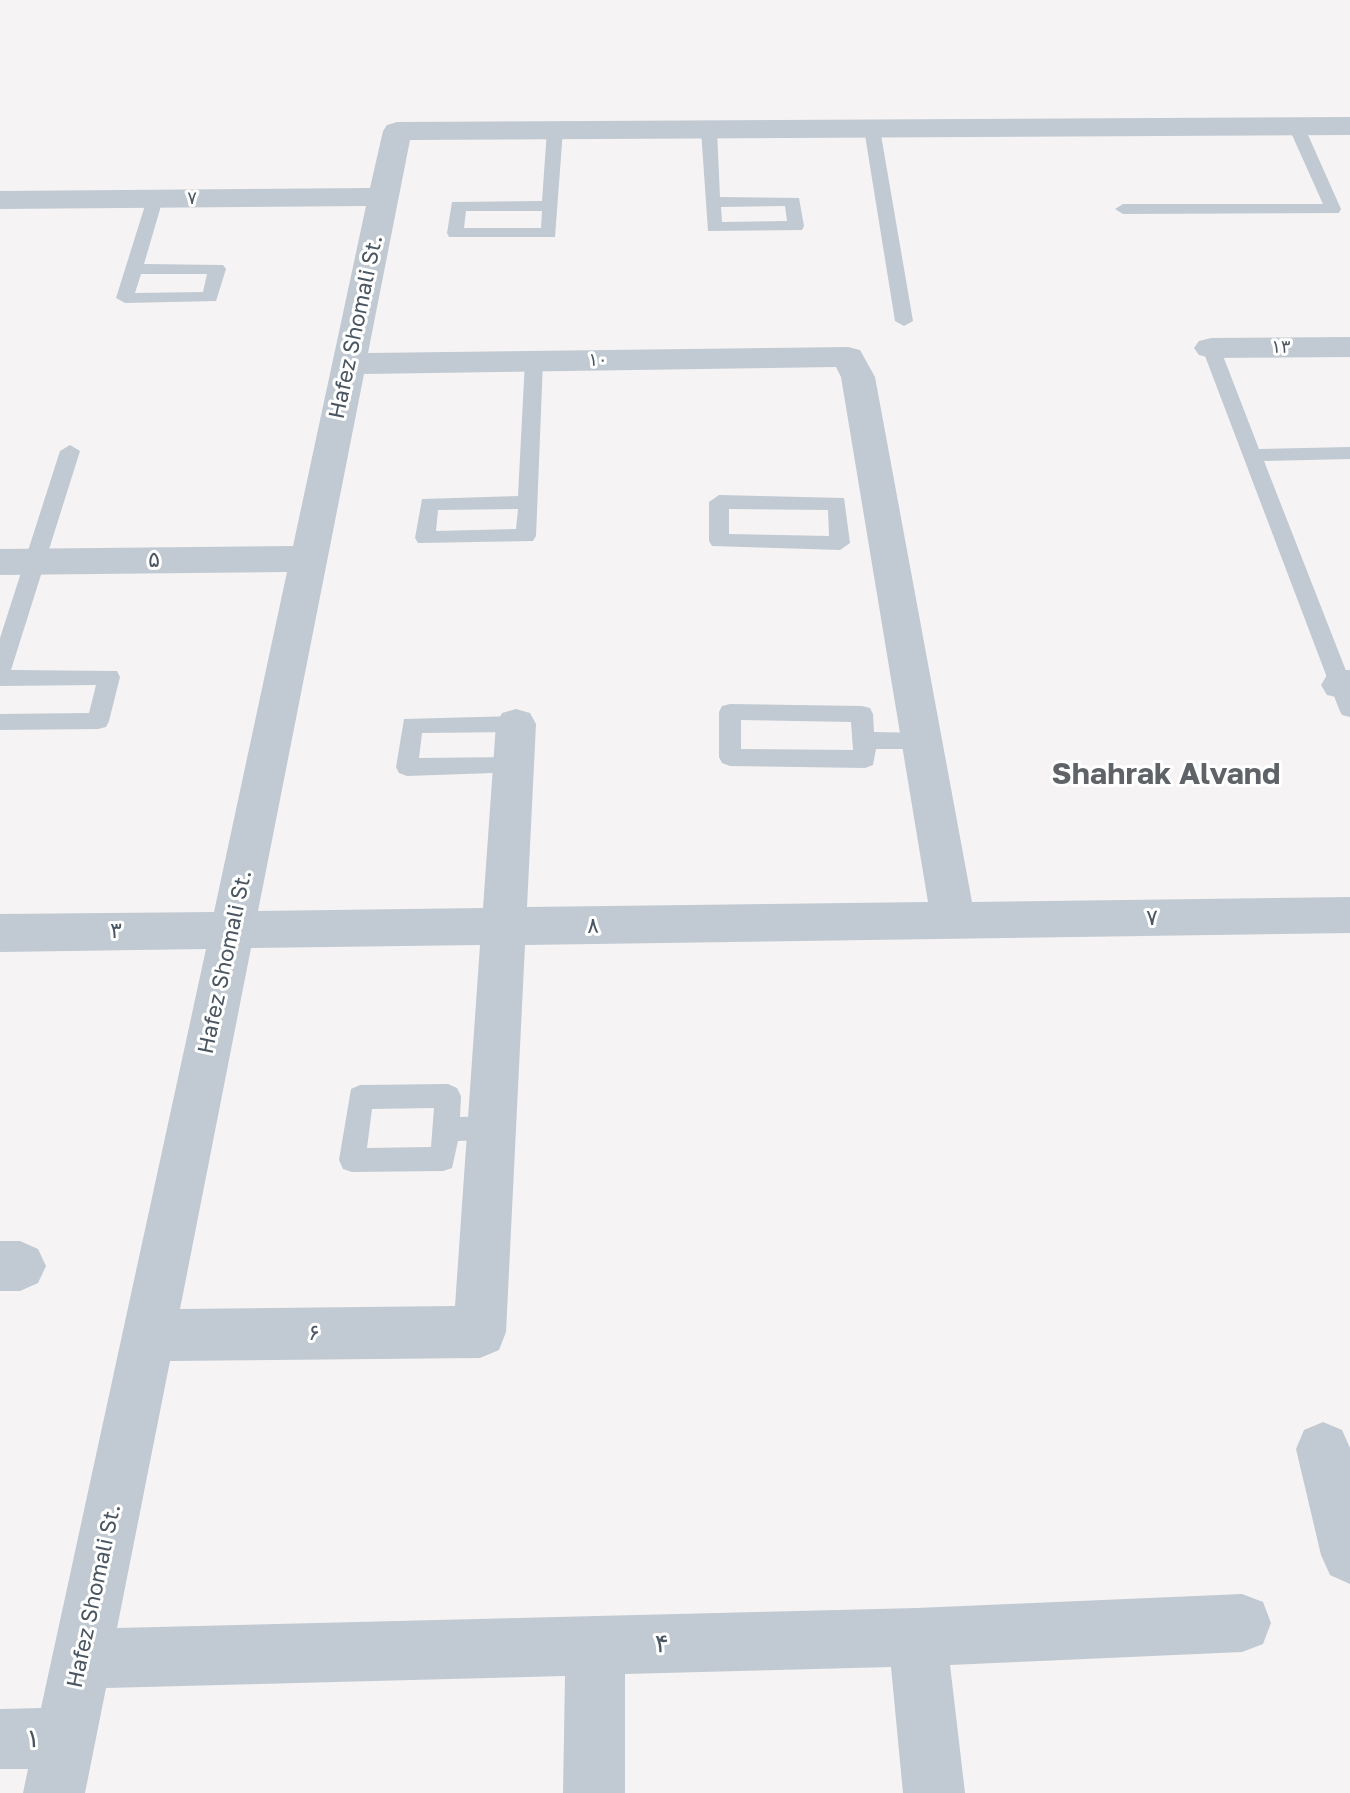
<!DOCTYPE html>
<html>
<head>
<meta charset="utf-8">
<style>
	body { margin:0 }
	canvas { display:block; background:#f5f3f3 }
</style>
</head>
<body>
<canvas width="1350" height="1793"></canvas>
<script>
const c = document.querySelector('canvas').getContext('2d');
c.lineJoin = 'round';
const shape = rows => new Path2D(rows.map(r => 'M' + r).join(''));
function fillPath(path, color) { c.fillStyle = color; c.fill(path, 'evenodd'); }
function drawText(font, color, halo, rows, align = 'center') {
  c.font = font + ' "Golos Text",sans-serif'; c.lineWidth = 6; c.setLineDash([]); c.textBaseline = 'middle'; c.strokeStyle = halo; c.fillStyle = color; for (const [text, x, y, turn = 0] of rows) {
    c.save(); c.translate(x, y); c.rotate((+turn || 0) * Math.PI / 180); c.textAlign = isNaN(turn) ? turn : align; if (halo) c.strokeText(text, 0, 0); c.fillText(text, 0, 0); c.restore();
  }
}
const lane = shape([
	[1296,121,1304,126,1341,209,1339,213,1123,214,1115,209,1123,204,1323,204,1288,126,1296,121],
	[872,124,880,129,913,321,904,326,895,321,864,129,872,124],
	[555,125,563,130,555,237,449,237,447,233,452,202,542,201,547,130,555,125],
	[466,211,542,211,541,228,464,228,466,211],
	[709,125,717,130,720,197,799,198,804,226,802,230,708,231,701,130,709,125],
	[785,206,787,221,722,222,721,207,785,206],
	[155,194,163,199,144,264,223,265,226,269,216,301,125,303,116,298,147,199,155,194],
	[141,274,207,274,203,292,135,293,141,274],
	[1211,342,1220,348,1259,449,1350,447,1350,459,1264,461,1350,681,1350,717,1342,715,1339,709,1202,348,1211,342],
	[534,355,543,361,536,536,533,541,418,543,415,538,422,499,518,496,525,361,534,355],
	[518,509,516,529,436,531,438,510,518,509],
	[70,445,80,451,11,670,117,671,120,677,109,721,106,727,98,729,0,730,0,714,89,713,96,685,0,686,0,638,60,451,70,445],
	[719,495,844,498,850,543,840,550,712,546,709,541,709,502,719,495],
	[729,509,828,510,829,536,729,534,729,509],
	[730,704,862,706,870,708,873,714,874,732,922,733,930,735,933,741,930,747,922,749,876,749,873,765,865,768,730,766,722,763,719,757,719,712,722,706,730,704],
	[741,720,851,722,853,750,741,749,741,720],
	[516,716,524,718,527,724,524,730,516,732,422,733,419,758,514,757,522,760,525,766,522,772,407,776,399,773,396,767,404,719,516,716],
	[448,1084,457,1088,461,1096,460,1117,493,1116,502,1120,506,1128,502,1136,493,1140,458,1141,452,1168,443,1171,352,1172,343,1169,339,1160,351,1089,360,1085,448,1084],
	[434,1108,431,1147,367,1148,372,1109,434,1108]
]);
const street = shape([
	[1350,117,1350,135,410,140,368,353,848,347,860,350,875,377,972,902,1350,897,1350,933,525,945,506,1332,499,1350,480,1358,170,1361,117,1628,917,1608,1242,1594,1263,1602,1271,1623,1263,1644,1242,1652,950,1665,965,1793,903,1793,891,1667,625,1674,625,1793,563,1793,565,1676,106,1688,85,1793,23,1793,28,1769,0,1769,0,1709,41,1708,206,949,0,952,0,914,214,912,287,572,0,575,0,549,293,546,366,206,0,209,0,191,370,188,383,131,387,125,397,122,1350,117],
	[836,367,841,377,928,902,527,907,536,724,530,713,516,709,502,713,496,724,483,908,258,911,364,374,836,367],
	[480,945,455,1306,180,1309,251,948,480,945],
	[1350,337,1350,357,1211,358,1199,355,1194,348,1199,341,1211,338,1350,337],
	[1341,670,1350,670,1350,700,1327,695,1321,685,1327,675,1341,670],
	[0,1241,20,1241,38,1249,46,1266,38,1283,20,1291,0,1291,0,1241],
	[1323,1422,1342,1430,1350,1448,1350,1584,1330,1575,1321,1555,1296,1449,1304,1430,1323,1422]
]);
const farStreetnames = [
	["۷",192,198],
	["۱۳",1281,347,-1],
	["۱۰",598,360,-1]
];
const streetNames = [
	["Hafez Shomali St.",356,327,-78],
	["۵",154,560,-1],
	["۷",1152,918,-1],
	["۸",593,926,-1],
	["۳",116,931,-1],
	["Hafez Shomali St.",225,962,-78],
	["۶",314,1333,-1],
	["Hafez Shomali St.",94,1596,-78]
];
const nearStreetnames = [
	["۴",662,1644,-2],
	["۱",33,1739,-1]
];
const districtNames = [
	["Shahrak Alvand",1166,774]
];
fillPath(lane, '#c1cad2');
fillPath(street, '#c1cad2');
drawText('18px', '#4a5661', '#fff', farStreetnames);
drawText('22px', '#4a5661', '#fff', streetNames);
drawText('26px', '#4a5661', '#fff', nearStreetnames);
drawText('bold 30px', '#5f6368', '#fff', districtNames);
</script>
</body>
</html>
